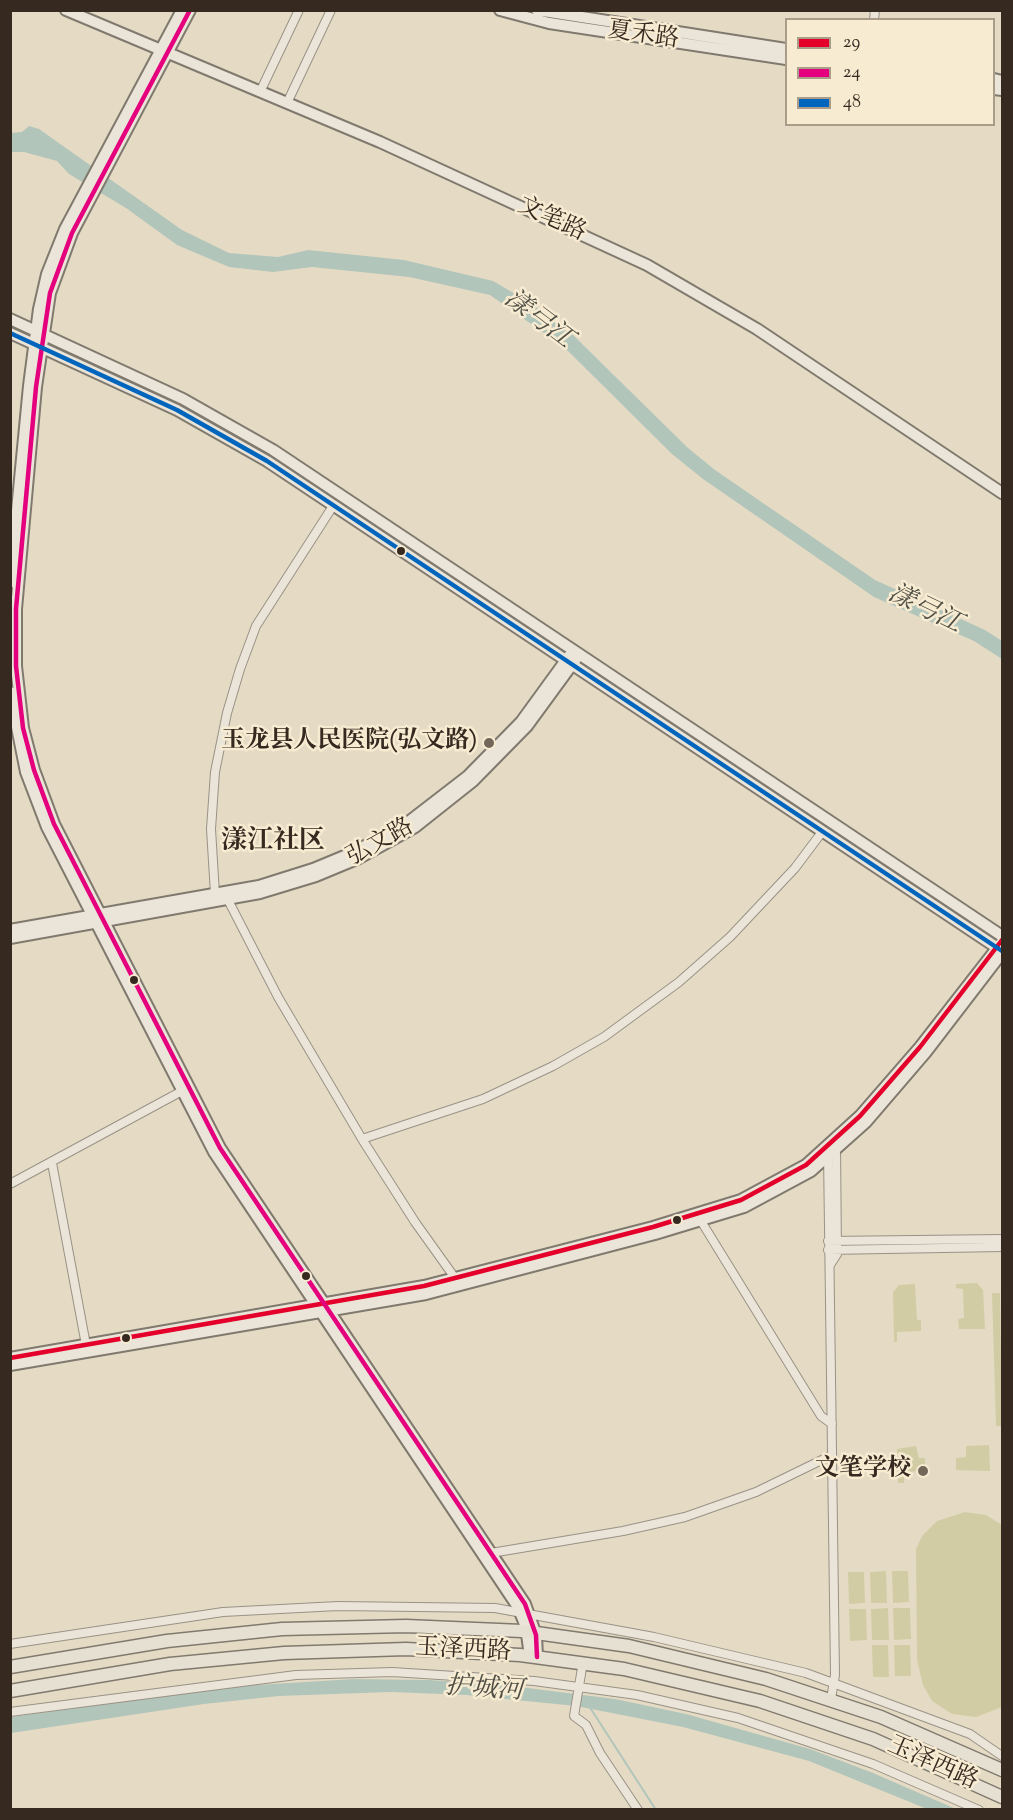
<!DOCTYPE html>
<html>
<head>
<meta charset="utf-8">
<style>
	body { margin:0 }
	#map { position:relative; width:1013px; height:1820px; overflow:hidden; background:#e5dbc5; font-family:"Sorts Mill Goudy",serif }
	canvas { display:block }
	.frame { position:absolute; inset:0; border:12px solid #352920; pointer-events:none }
	.legend { position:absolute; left:785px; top:18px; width:210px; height:108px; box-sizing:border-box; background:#f7ebd1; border:2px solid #a99d8a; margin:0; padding:8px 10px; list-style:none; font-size:18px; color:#352920 }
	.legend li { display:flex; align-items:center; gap:12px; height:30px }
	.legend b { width:30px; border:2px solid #a99d8a }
</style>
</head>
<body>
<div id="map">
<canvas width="1013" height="1820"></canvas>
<div class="frame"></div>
<ul class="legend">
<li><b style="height:8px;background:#e4002b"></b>29</li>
<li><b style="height:8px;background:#e5007d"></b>24</li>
<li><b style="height:8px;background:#0065bd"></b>48</li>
</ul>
</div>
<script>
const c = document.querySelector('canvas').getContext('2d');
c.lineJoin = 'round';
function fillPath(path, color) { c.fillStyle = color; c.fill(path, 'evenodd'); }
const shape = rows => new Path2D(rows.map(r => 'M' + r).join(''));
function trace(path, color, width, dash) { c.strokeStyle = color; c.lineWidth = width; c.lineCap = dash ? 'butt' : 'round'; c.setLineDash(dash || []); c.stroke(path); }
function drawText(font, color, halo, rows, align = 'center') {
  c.font = font + ' "Sorts Mill Goudy","Noto Serif SC",serif'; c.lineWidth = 5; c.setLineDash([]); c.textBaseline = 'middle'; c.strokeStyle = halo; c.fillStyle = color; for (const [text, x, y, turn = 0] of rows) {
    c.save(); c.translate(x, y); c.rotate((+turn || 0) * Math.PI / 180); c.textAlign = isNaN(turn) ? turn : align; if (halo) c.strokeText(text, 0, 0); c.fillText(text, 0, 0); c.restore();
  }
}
const green = shape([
	[977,1283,983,1290,985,1329,959,1329,958,1319,964,1318,963,1289,956,1288,956,1284],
	[915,1284,917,1320,921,1320,921,1331,897,1332,897,1342,894,1342,893,1292,899,1285],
	[992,1293,1000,1293,1002,1426,996,1426],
	[989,1445,990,1471,956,1470,956,1458,966,1457,966,1446],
	[916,1446,919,1458,925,1458,925,1471,904,1472,904,1483,898,1483,897,1449],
	[965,1512,986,1515,1002,1525,1002,1707,976,1717,952,1714,932,1701,923,1685,917,1660,916,1549,922,1536,937,1521],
	[886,1571,887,1603,871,1603,870,1572],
	[892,1571,908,1571,909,1602,893,1603],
	[848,1572,864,1572,865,1603,849,1604],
	[888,1608,889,1640,872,1640,871,1609],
	[893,1608,910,1608,911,1639,894,1640],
	[849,1609,866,1609,867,1640,850,1641],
	[872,1645,888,1645,889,1677,873,1677],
	[894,1645,910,1645,911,1676,895,1676]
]);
const water = shape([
	[29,126,39,129,182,230,229,253,278,257,308,250,404,260,493,281,529,302,573,335,688,448,715,470,875,580,985,630,1002,641,1002,659,974,641,874,597,703,479,672,454,564,347,490,295,409,277,312,267,273,272,229,267,177,245,126,208,69,174,57,161,24,152,11,152,10,133,22,132],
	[354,1679,429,1680,504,1685,615,1699,686,1714,810,1749,873,1773,956,1809,927,1809,809,1761,683,1727,576,1706,466,1695,391,1692,279,1696,204,1704,11,1733,11,1717,240,1686]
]);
const stream = shape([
	[589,1706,656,1810]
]);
const street = shape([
	[874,20,875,10],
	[260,92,299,10],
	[287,103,331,10],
	[215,894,211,829,215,772,227,713,240,669,256,626,333,506],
	[228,900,278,997,362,1139,415,1222,455,1278],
	[362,1139,483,1099,553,1066,604,1037,679,982,730,937,795,868,822,832],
	[828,1154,835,1675,831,1699],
	[52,1163,86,1345],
	[10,1184,182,1091],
	[701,1221,821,1416,832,1424],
	[828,1241,1002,1239],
	[828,1250,1002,1247],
	[830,1265,837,1254,836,1145],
	[491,1553,623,1531,685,1517,756,1492,832,1455],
	[10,1644,223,1612,338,1606,495,1608,654,1637,806,1673,970,1734,1002,1756],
	[583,1662,574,1716,586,1725,600,1753,638,1810],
	[10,1712,296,1675,392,1672,534,1681,637,1695,738,1718,873,1764,979,1810]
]);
const secondary = shape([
	[66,10,380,142,647,265,757,329,1002,493],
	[190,10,72,233,50,293,36,387,16,609,16,666,23,728,34,770,54,824,220,1148,525,1604,536,1635,537,1657],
	[500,10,549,23,786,59],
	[537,10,786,49],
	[994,79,1002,81],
	[994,89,1002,90],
	[10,319,183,399,273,450,1002,936],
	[10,333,177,410,267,461,1002,951],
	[10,583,29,386,39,309,47,274,65,229,182,10],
	[10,692,26,772,47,827,214,1152,518,1607,526,1627,530,1656],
	[10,930,259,886,313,869,354,852,411,820,468,776,521,722,569,656],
	[10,938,260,893,316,876,357,859,415,827,473,781,527,726,576,659],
	[10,1358,424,1286,653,1227,741,1200,806,1165,860,1116,920,1047,1001,943],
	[10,1365,426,1294,655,1234,744,1207,811,1171,866,1122,926,1052,1002,953]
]);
const primary = shape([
	[10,1667,167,1641,282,1629,406,1626,522,1631,629,1646,766,1679,881,1717,1002,1770],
	[10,1691,170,1664,284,1653,406,1649,520,1655,624,1669,760,1701,873,1739,1002,1797]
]);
const bus1 = shape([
	[10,1358,424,1286,653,1227,741,1200,806,1165,860,1116,920,1047,1002,940]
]);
const bus2 = shape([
	[190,10,72,233,50,293,36,387,16,609,16,666,23,728,34,770,54,824,220,1148,525,1604,536,1635,537,1657]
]);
const bus3 = shape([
	[10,333,177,410,267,461,1002,951]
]);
const markers = [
	[401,551,5,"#352920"],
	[489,743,6,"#73675a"],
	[134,980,5,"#352920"],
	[677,1220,5,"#352920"],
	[306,1276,5,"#352920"],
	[126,1338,5,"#352920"],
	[923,1471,6,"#73675a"]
];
const streetNames = [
	["夏禾路",643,37,8],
	["文笔路",551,221,25],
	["弘文路",381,844,-29],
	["玉泽西路",463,1652,3],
	["玉泽西路",932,1765,24]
];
const poiNames = [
	["玉龙县人民医院(弘文路)",477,743],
	["文笔学校",911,1471]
];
const waterNames = [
	["漾弓江",537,321,37],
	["漾弓江",924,611,26],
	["护城河",484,1691,4]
];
const neighbourhoodNames = [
	["漾江社区",273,844]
];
fillPath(green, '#d2cca4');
fillPath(water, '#b2c5ba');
trace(stream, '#b2c5ba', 2);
trace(street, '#999285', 10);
trace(secondary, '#807a6e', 14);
trace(primary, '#807a6e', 15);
trace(street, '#eae4d9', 8);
trace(secondary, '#eae4d9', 10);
trace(primary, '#e6e0d3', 12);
trace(bus1, '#e4002b', 4.5);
trace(bus2, '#e5007d', 4.5);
trace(bus3, '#0065bd', 4.5);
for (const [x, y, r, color] of markers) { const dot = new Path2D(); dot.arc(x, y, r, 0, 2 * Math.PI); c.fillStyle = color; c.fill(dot); trace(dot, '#f7ebd1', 2); }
drawText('24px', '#352920', '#f7ebd1', streetNames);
drawText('bold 24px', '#352920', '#f7ebd1', poiNames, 'right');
drawText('italic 26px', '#4f4e45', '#f7ebd1', waterNames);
drawText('bold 26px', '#352920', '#f7ebd1', neighbourhoodNames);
</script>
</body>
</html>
